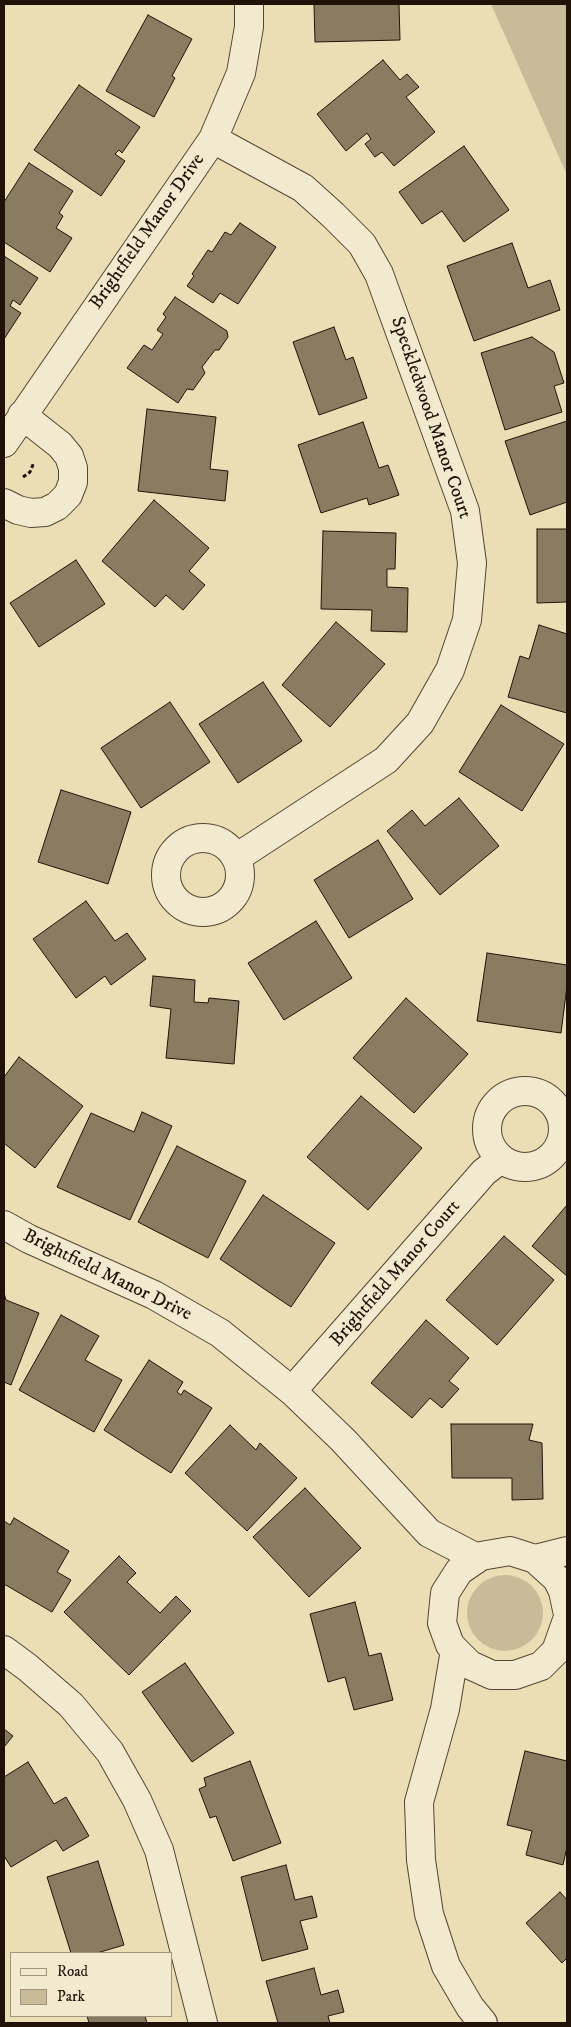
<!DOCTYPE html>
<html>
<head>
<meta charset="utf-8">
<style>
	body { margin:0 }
	#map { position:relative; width:571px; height:2027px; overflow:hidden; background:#ebdeb5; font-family:"IM FELL DW Pica",serif }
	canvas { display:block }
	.frame { position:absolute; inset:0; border:5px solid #211207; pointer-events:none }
	.legend { position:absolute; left:10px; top:1952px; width:162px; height:65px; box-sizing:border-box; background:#f2eacf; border:1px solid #9e947f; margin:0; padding:6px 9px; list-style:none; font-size:15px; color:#211207 }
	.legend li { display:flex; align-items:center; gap:10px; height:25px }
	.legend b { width:25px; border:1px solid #9e947f }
</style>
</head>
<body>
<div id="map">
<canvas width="571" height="2027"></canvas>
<div class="frame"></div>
<ul class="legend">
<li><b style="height:6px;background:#f2eacf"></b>Road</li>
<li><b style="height:14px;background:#c9bb97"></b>Park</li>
</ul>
</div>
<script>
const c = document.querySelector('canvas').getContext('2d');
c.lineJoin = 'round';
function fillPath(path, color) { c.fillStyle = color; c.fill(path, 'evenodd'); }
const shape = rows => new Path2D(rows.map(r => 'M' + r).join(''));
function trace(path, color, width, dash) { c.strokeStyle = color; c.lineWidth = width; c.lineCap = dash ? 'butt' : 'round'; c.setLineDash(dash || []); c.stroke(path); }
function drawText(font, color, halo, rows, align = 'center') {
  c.font = font + ' "IM FELL DW Pica",serif'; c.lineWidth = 5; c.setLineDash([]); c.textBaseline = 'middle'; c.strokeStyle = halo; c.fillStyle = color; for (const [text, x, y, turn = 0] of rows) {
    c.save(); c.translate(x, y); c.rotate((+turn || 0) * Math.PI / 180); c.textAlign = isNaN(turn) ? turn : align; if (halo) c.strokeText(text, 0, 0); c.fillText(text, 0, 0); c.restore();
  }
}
const green = shape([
	[491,4,567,4,567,175],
	'467 1613a38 38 0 1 1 76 0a38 38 0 1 1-76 0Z'
]);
const building = shape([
	[314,4,399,4,400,40,315,42,314,4],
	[148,15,192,39,172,76,175,78,154,117,106,91,148,15],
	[383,60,400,80,407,74,419,87,406,97,435,132,394,166,382,152,375,157,365,144,371,139,367,133,346,151,317,114,383,60],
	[79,85,140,127,122,153,119,150,115,154,125,161,101,196,34,150,79,85],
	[464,146,509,210,464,242,442,211,422,224,399,192,464,146],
	[29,163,73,191,59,213,63,216,56,228,72,238,50,272,4,242,4,202,29,163],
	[240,223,276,247,238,304,220,293,213,303,187,286,194,276,192,274,208,250,212,252,225,232,231,235,240,223],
	[512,243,528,288,550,280,560,310,474,341,447,266,512,243],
	[4,256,38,278,20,305,13,300,10,306,21,313,4,339,4,256],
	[175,297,227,331,228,337,219,350,215,350,202,367,205,373,193,390,187,389,178,403,127,368,144,345,152,350,163,334,157,330,166,317,163,314,175,297],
	[334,327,346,360,353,357,367,398,319,415,293,342,334,327],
	[532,337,554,352,564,383,554,386,562,412,505,430,481,353,532,337],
	[147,409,216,417,210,469,228,471,225,501,138,491,147,409],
	[567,421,567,502,530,515,505,441,567,421],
	[363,422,379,468,388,465,399,495,369,505,367,498,321,513,298,445,363,422],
	[154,500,209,548,189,571,205,585,183,610,166,595,155,607,102,561,154,500],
	[537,529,567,529,567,602,537,603,537,529],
	[323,531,396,533,395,569,387,569,387,587,408,588,407,632,371,631,372,610,321,609,323,531],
	[76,560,105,604,39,647,10,603,76,560],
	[336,622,385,664,330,727,282,685,336,622],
	[539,625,567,634,567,713,508,697,520,656,529,659,539,625],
	[263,682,302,741,238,783,199,724,263,682],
	[170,702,210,762,141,808,101,748,170,702],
	[501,705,564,744,522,811,459,772,501,705],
	[61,790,131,812,108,884,38,862,61,790],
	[459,798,499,846,440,895,387,831,412,810,425,826,459,798],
	[378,840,413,899,349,938,314,880,378,840],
	[86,901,115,941,127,933,146,959,111,985,105,976,76,998,33,939,86,901],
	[316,921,352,978,284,1020,248,963,316,921],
	[487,953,567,965,567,986,561,1033,477,1021,487,953],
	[153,976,195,980,194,1002,208,1003,209,998,239,1001,234,1064,166,1058,171,1009,150,1006,153,976],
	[406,998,468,1054,414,1113,353,1058,406,998],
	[19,1057,83,1106,35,1168,5,1144,4,1146,4,1077,19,1057],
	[361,1096,422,1148,368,1210,307,1157,361,1096],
	[142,1112,172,1126,130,1220,57,1187,91,1113,134,1132,142,1112],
	[177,1146,246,1181,208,1258,138,1222,177,1146],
	[263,1195,335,1243,291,1307,220,1259,263,1195],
	[567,1205,567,1276,532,1246,567,1205],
	[504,1236,554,1280,497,1345,446,1300,504,1236],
	[4,1293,6,1300,39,1313,11,1385,4,1382,4,1293],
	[61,1315,99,1336,85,1360,122,1380,94,1432,19,1390,61,1315],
	[426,1320,469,1358,449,1381,459,1389,442,1408,430,1398,412,1418,371,1383,426,1320],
	[149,1360,183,1382,177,1392,181,1395,184,1390,212,1408,171,1473,104,1430,149,1360],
	[451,1424,533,1424,529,1440,542,1443,543,1499,512,1500,512,1478,452,1478,451,1424],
	[230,1425,256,1450,260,1443,297,1478,247,1531,185,1473,230,1425],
	[305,1488,361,1548,309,1597,253,1537,305,1488],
	[14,1518,69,1551,57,1572,71,1580,52,1612,4,1584,4,1521,10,1525,14,1518],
	[119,1556,136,1573,127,1582,160,1613,176,1596,191,1611,129,1675,64,1612,119,1556],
	[355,1602,369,1656,381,1653,393,1700,354,1710,345,1677,328,1682,310,1614,355,1602],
	[185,1663,234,1733,192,1762,142,1692,185,1663],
	[4,1729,13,1736,4,1747,4,1729],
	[525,1751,567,1761,567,1847,563,1865,526,1855,532,1831,507,1825,525,1751],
	[250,1761,281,1843,233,1861,216,1816,210,1818,199,1789,206,1786,204,1778,250,1761],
	[28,1762,54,1804,66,1797,89,1836,63,1851,56,1840,11,1867,4,1856,4,1777,28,1762],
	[98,1861,124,1945,97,1953,71,1953,47,1877,98,1861],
	[286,1865,295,1900,312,1896,317,1917,300,1921,308,1949,262,1961,241,1877,286,1865],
	[560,1892,567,1900,567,1958,562,1963,526,1923,560,1892],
	[314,1968,321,1995,338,1990,344,2012,328,2016,330,2023,278,2023,266,1981,314,1968],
	[87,2016,145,2016,147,2023,89,2023,87,2016]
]);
const path = shape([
	[23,477,30,472,34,462]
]);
const street = shape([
	[213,139,303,188,333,215,362,244,379,274,465,511,472,563,467,620,450,670,420,723,386,760,236,858],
	[4,443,213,139,241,73,249,27,249,4],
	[4,503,18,510,31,513,45,512,57,506,68,495,73,482,73,468,69,456,60,445,22,415],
	'166 875a37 37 0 1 1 74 0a37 37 0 1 1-74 0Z',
	'487 1129a38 38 0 1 1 76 0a38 38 0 1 1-76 0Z',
	[4,1225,29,1239,154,1295,220,1333,292,1391,343,1440,429,1533,477,1558],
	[292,1391,484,1172,501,1159],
	[535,1559,567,1551],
	[567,1610,563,1591,557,1579,535,1559,510,1551,481,1556,459,1571,445,1593,442,1623,450,1645,470,1665,492,1675,515,1675,541,1666,556,1651,567,1620],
	[4,1650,27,1667,71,1705,110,1752,137,1800,159,1850,203,2023],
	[455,1650,445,1709,419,1802,421,1860,429,1914,446,1966,470,2007,483,2023]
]);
const streetNames = [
	["Brightfield Manor Drive",148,232,-55],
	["Speckledwood Manor Court",430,418,71],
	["Brightfield Manor Court",396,1274,-49],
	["Brightfield Manor Drive",107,1276,26]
];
fillPath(green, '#c9bb97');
fillPath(building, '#8a7c61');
trace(building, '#211207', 1);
trace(street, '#544532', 30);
trace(path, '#211207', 3, [4, 2.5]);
trace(street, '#f2eacf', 28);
drawText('19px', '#211207', '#f2eacf', streetNames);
</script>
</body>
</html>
